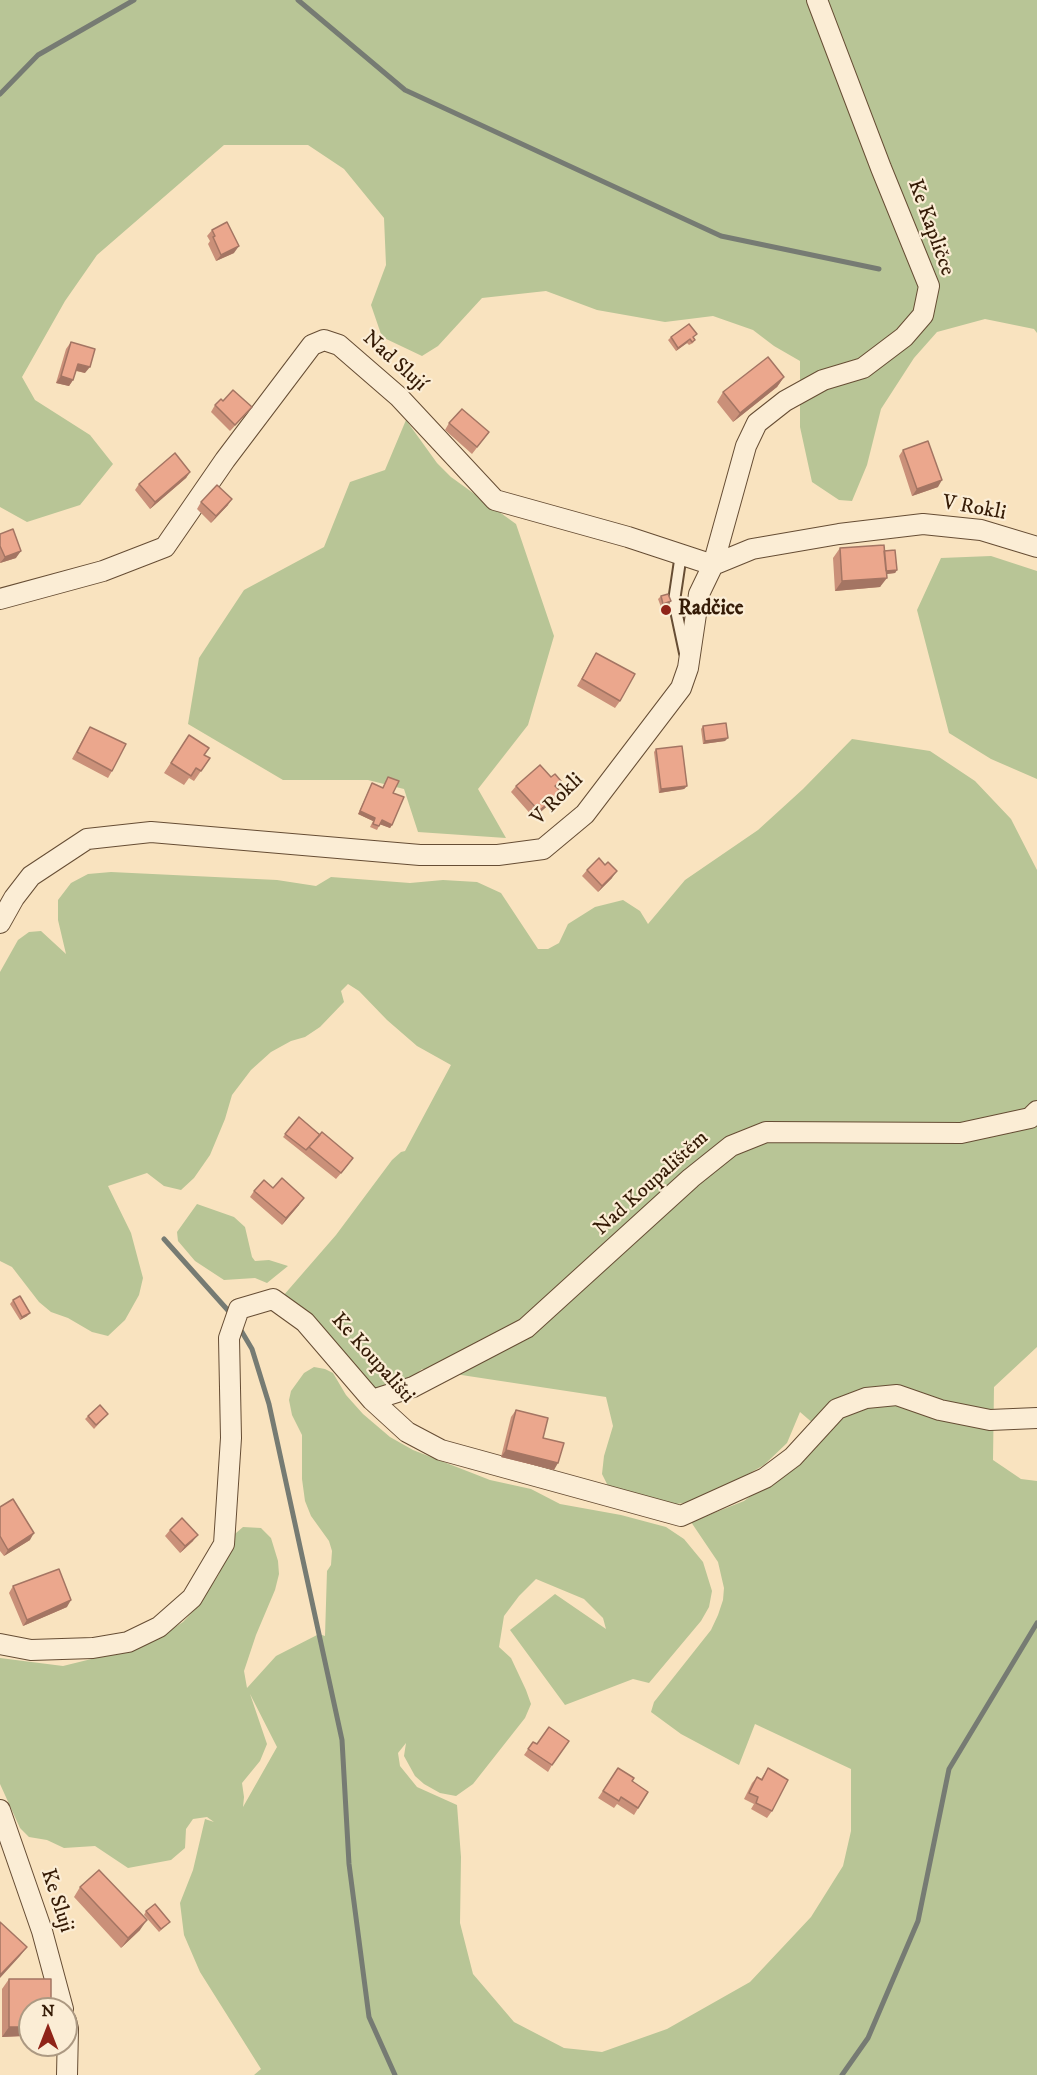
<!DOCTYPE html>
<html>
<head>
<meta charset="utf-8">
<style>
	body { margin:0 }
	#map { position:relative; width:1037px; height:2075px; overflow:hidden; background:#f9e3bf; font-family:"IM FELL DW Pica",serif }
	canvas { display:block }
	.north { position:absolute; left:18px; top:1997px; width:60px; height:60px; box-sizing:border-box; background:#fbedd5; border:2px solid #ac9982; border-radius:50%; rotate:0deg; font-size:16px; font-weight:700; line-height:24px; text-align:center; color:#351b06 }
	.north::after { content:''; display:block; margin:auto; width:21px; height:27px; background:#8f2418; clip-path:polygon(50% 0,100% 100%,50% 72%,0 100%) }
</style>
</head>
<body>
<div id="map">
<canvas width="1037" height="2075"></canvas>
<div class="north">N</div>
</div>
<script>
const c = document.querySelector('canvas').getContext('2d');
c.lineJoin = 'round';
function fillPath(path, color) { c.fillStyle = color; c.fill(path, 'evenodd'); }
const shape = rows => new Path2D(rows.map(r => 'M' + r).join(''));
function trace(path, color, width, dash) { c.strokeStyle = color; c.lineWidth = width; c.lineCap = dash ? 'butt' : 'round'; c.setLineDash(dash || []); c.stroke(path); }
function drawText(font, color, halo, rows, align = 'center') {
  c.font = font + ' "IM FELL DW Pica",serif'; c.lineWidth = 4.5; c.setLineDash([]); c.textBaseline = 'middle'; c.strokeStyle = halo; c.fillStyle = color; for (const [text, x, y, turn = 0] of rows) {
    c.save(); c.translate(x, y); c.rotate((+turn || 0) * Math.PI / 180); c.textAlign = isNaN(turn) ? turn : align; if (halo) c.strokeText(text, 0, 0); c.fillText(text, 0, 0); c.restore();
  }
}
const green = shape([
	[0,0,1037,0,1037,333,1034,329,985,319,937,332,914,358,881,409,867,465,852,501,839,500,812,482,800,427,800,361,774,346,753,330,713,316,665,322,597,310,546,291,482,298,438,346,422,356,382,337,371,305,386,265,384,218,344,169,308,145,224,145,97,255,65,301,22,377,35,400,90,435,113,464,80,505,27,522,0,507],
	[406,420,437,463,451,477,516,524,554,636,528,725,478,789,506,838,418,832,404,789,368,780,283,780,188,724,199,658,244,590,324,547,350,482,385,470],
	[991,556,1037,571,1037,779,991,759,949,733,917,610,941,558],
	[852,739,930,751,975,781,1011,819,1037,870,1037,1347,994,1387,993,1460,1021,1479,1037,1481,1037,2075,254,2075,261,2069,200,1972,184,1935,180,1903,193,1870,205,1819,214,1822,207,1817,193,1819,186,1829,185,1848,171,1860,128,1868,95,1846,64,1848,47,1840,29,1837,20,1828,0,1784,0,1658,63,1666,140,1647,162,1635,183,1622,198,1606,219,1574,229,1539,243,1527,261,1528,271,1538,278,1561,279,1574,275,1590,256,1635,244,1671,247,1688,276,1656,319,1634,325,1636,327,1571,331,1565,332,1551,329,1541,311,1516,305,1501,302,1479,302,1435,292,1415,289,1400,291,1391,304,1373,314,1367,325,1369,333,1373,346,1395,363,1414,390,1437,413,1450,490,1480,531,1489,560,1504,621,1515,666,1527,684,1539,703,1562,712,1591,709,1607,701,1621,649,1683,633,1679,565,1705,510,1630,555,1594,606,1629,603,1618,584,1599,536,1579,519,1596,504,1616,499,1647,511,1658,526,1690,531,1704,525,1718,473,1784,456,1796,440,1793,424,1784,415,1776,404,1756,406,1743,398,1753,400,1766,417,1787,457,1805,461,1857,460,1923,473,1974,514,2022,564,2048,602,2052,667,2029,750,1982,811,1917,843,1866,851,1831,851,1769,755,1724,739,1765,681,1734,651,1712,654,1702,711,1630,718,1615,723,1600,724,1588,718,1562,691,1522,744,1501,791,1466,822,1431,800,1412,787,1443,764,1465,722,1489,696,1501,664,1506,610,1490,602,1474,604,1456,613,1426,606,1397,422,1369,410,1379,395,1385,377,1388,366,1385,283,1296,336,1235,392,1160,401,1152,405,1151,451,1065,417,1046,387,1020,359,991,348,984,341,991,344,1002,320,1027,305,1037,291,1041,271,1052,251,1070,232,1095,225,1119,210,1155,194,1178,181,1190,164,1186,147,1173,108,1186,131,1233,143,1278,139,1295,125,1320,108,1336,92,1332,68,1318,51,1312,39,1302,12,1267,0,1261,0,972,18,940,29,932,41,931,66,954,58,920,58,900,71,883,88,874,111,872,277,880,316,886,331,877,410,883,443,880,477,882,501,893,538,949,548,949,559,943,568,924,595,907,623,900,640,911,648,924,685,880,758,830,803,789],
	[250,1694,277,1747,243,1807,244,1797,242,1783,260,1761,267,1744],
	[197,1204,234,1217,245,1227,252,1257,255,1261,269,1260,288,1266,267,1283,255,1278,224,1280,195,1261,178,1241,177,1232]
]);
const stream = shape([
	[298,0,405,90,721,236,879,269],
	[0,94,38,55,134,0],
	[164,1239,233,1316],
	[239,1327,252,1349,269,1404,342,1740,349,1864,369,2017,395,2075],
	[842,2075,868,2038,918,1921,949,1769,1037,1623]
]);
const service = shape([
	[681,554,674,601,685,653]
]);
const minor = shape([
	[713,565,752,549,839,534,923,524,981,530,1037,547],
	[0,599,103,571,165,547,225,460,312,345,324,340,339,345,399,397,495,500,628,537,713,565],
	[0,923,14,898,31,876,87,839,151,832,420,855,498,855,543,849,585,814,681,688,688,668,699,594,713,565,746,446,757,423,785,401,823,380,863,368,904,337,923,315,929,286,881,168,817,0],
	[372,1400,413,1387,526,1328,691,1178,731,1146,766,1132,961,1133,1030,1118,1037,1111],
	[0,1644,31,1650,93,1648,128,1642,159,1627,192,1598,224,1544,231,1438,229,1338,239,1309,273,1299,305,1322,372,1400,407,1432,441,1450,681,1516,765,1478,793,1457,837,1409,866,1398,897,1395,940,1410,990,1420,1037,1418],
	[0,1810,42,1931,63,2009],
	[66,2021,68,2029,67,2075]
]);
const wall = shape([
	[212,230,234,253,216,261,208,244,210,241,207,236],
	[671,337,694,338,695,340,693,343,689,345,687,343,676,351,668,340],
	[71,342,85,373,76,371,73,380,69,386,56,383,66,349],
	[784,377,777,387,733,422,717,402,723,392],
	[223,401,247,413,230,431,211,412,215,405],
	[449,423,489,432,472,454,445,430],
	[903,450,938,487,912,496,899,456],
	[190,472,186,478,150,509,135,490,139,484],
	[201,502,228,505,211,523,197,509],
	[0,534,16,558,0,563],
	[840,548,884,551,897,570,895,573,886,574,880,587,835,591,833,558],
	[661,596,668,605,661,607,658,599],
	[596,653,620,701,615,708,577,686],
	[703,726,725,741,703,744,701,729],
	[90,727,99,732,100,731,112,771,108,778,72,759,86,733],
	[189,735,204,755,201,771,194,781,189,778,184,785,164,773],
	[656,749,687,786,684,789,659,793,654,752],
	[388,777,393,793,392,825,390,828,380,824,377,830,370,827,373,821,358,814,372,783,382,788],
	[551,777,561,781,556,787,556,798,534,818,511,792,516,786],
	[605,865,612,878,598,892,582,876,587,870],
	[299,1117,348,1165,336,1179,283,1137],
	[273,1188,299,1205,282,1225,250,1197,254,1191],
	[13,1300,27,1316,20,1320,10,1304],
	[516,1410,543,1438,554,1470,501,1457,511,1417],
	[108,1414,94,1429,85,1419,88,1416],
	[0,1507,30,1540,4,1556,0,1551],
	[170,1530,193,1541,180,1553,165,1536],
	[13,1586,67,1607,23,1626,9,1593],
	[533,1742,552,1765,548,1772,524,1755],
	[618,1768,632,1781,648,1792,634,1815,617,1804,614,1808,598,1798],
	[768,1768,772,1811,767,1818,751,1809,754,1804,744,1799,752,1783,757,1777,761,1779],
	[80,1887,140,1930,121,1948,74,1897],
	[146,1911,167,1925,159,1932,144,1915],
	[9,1979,51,2009,30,2043,23,2043,23,2036,2,2037,2,1989]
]);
const shadedWall = shape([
	[239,246,234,253,216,261,221,255],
	[690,339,687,343,676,351,678,348],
	[78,364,90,367,85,373,74,370],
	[61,376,73,380,69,386,56,383],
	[784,377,777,387,733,422,740,413],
	[190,472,186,478,150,509,155,502],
	[942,480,938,487,912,496,917,489],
	[232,499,228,505,211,523,216,516],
	[21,551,16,558,0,563,5,557],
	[897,570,895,573,879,575,881,571],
	[887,578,880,587,835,591,842,581],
	[671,601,668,605,661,607,663,604],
	[728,738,725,741,703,744,705,741],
	[687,786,684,789,659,793,661,789],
	[561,792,556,798,534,818,539,811],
	[360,811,375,818,373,821,358,814],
	[382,820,392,825,390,828,379,824],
	[617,871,612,878,598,892,602,886],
	[304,1198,299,1205,282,1225,286,1218],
	[30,1313,27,1316,20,1320,22,1317],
	[506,1450,558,1463,554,1470,501,1457],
	[34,1533,30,1540,4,1556,8,1550],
	[198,1535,193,1541,180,1553,185,1546],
	[71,1600,67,1607,23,1626,27,1620],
	[147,1920,140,1930,121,1948,128,1938],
	[27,1947,20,1956,0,1978,0,1975],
	[9,2027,30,2027,23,2036,2,2037],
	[30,2033,30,2043,23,2043]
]);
const building = shape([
	[227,222,239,246,221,255,213,237,215,236,212,230,227,222],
	[689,324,697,334,693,337,695,340,692,342,690,339,678,348,671,337,689,324],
	[71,342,95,349,90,367,78,364,73,380,61,376,71,342],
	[768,357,784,377,740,413,723,392,768,357],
	[233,390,252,407,235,425,215,405,221,399,223,401,233,390],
	[462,409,489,432,477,447,449,423,462,409],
	[928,441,942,480,917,489,903,450,928,441],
	[175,453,190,472,155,502,139,484,175,453],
	[217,485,232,499,216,516,201,502,217,485],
	[13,529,21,551,5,557,0,546,0,534,13,529],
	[884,545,887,578,842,581,840,548,884,545],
	[895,550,897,570,886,571,884,551,895,550],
	[668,594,671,601,663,604,661,596,668,594],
	[596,653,635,674,620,701,582,679,596,653],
	[726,723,728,738,705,741,703,726,726,723],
	[90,727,126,744,112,771,77,752,90,727],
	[189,735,209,748,204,755,210,758,201,771,196,768,191,776,171,763,189,735],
	[682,746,687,786,661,789,656,749,682,746],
	[540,765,551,777,555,774,561,781,555,786,561,792,539,811,516,786,540,765],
	[388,777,399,781,393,793,404,797,392,825,382,820,379,826,373,824,375,818,360,811,372,783,383,788,388,777],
	[599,858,605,865,608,862,617,871,602,886,587,870,599,858],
	[299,1117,320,1135,306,1150,285,1134,299,1117],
	[322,1132,353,1158,341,1173,309,1147,322,1132],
	[282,1178,304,1198,286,1218,254,1191,264,1180,273,1188,282,1178],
	[20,1296,30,1313,22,1317,13,1300,20,1296],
	[100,1405,108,1414,96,1425,88,1416,100,1405],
	[516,1410,548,1418,543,1438,564,1443,558,1463,506,1450,516,1410],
	[13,1499,34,1533,8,1550,0,1536,0,1507,13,1499],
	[182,1518,198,1535,185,1546,170,1530,182,1518],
	[59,1569,71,1600,27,1620,13,1586,59,1569],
	[549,1727,569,1741,552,1765,528,1749,533,1742,537,1744,549,1727],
	[618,1768,634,1778,632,1781,648,1792,638,1808,621,1797,619,1801,603,1791,618,1768],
	[768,1768,788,1780,772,1811,756,1803,758,1797,749,1793,757,1777,762,1780,768,1768],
	[99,1870,147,1920,128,1938,80,1887,99,1870],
	[155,1904,170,1922,161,1929,146,1911,155,1904],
	[0,1922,27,1947,0,1975,0,1922],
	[9,1979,51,1979,51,2009,30,2009,30,2033,30,2027,9,2027,9,1979]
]);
const markers = [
	[666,610,6,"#8f2418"]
];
const streetNames = [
	["Ke Kapličce",930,228,70],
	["Nad Slují",394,362,42],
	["V Rokli",974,509,10],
	["V Rokli",558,800,-45],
	["Nad Koupalištěm",652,1184,-42],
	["Ke Koupališti",372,1359,48],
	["Ke Sluji",56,1901,72]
];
const poiNames = [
	["Radčice",678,610]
];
fillPath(green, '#b8c596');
trace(stream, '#767b73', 5);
trace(service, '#664d34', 14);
trace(minor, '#664d34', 22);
trace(service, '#fbedd5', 10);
trace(minor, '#fbedd5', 20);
fillPath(wall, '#ca9079');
fillPath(shadedWall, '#a47563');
fillPath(building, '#eba78d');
trace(building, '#a47563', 1.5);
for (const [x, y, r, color] of markers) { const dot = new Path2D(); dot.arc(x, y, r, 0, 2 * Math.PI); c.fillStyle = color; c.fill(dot); trace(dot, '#fbedd5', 2); }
drawText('21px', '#351b06', '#fbedd5', streetNames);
drawText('bold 21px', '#351b06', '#fbedd5', poiNames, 'left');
</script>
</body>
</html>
